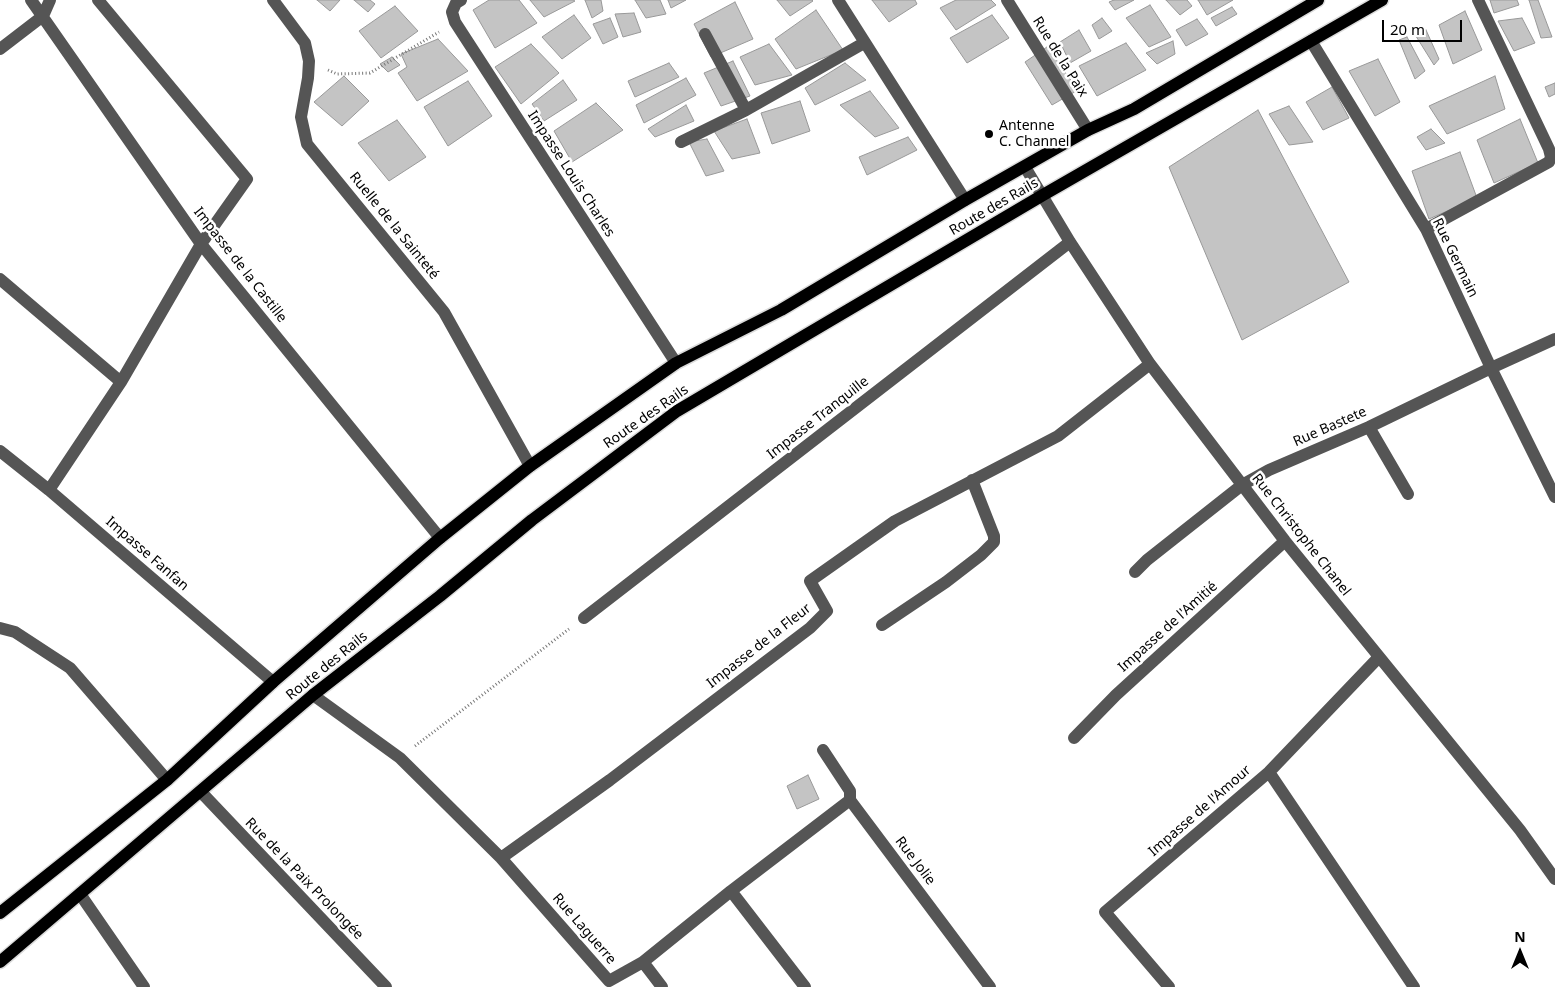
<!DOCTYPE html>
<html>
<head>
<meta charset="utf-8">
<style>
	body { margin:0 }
	#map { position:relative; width:1555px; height:987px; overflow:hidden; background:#fff; font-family:"Noto Sans",sans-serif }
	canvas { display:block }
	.north { position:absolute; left:1495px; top:927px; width:50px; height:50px; -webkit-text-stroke:4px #fff; paint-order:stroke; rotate:0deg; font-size:14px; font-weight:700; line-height:20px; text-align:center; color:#000 }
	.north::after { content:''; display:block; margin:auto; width:18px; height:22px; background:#000; clip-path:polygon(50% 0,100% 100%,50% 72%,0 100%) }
	.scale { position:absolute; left:1382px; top:20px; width:80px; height:22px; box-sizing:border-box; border:2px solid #000; border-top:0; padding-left:6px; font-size:15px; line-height:18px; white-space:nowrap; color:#000; -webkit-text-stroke:4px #fff; paint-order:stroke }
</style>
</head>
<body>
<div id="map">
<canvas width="1555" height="987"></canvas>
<div class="north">N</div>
<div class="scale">20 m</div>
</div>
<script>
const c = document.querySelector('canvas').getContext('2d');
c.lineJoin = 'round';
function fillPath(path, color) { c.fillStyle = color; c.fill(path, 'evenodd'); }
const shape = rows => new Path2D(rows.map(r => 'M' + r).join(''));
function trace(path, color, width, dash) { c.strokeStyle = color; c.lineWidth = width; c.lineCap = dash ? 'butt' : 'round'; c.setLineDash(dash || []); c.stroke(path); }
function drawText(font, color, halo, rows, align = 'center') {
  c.font = font + ' "Noto Sans",sans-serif'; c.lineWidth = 5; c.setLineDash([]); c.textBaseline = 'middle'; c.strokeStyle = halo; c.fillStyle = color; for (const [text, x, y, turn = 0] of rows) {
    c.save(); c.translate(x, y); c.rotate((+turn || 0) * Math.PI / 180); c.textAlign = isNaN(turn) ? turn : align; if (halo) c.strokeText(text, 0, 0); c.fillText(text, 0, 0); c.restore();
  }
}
const building = shape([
	[317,0,340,0,330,11,317,0],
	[354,0,370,0,375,4,368,12,354,0],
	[489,0,519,0,537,23,495,48,473,10,489,0],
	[530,0,573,0,575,1,544,17,530,0],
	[585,0,601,0,603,11,592,18,585,0],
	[635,0,660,0,666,14,646,18,635,0],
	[668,0,686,0,671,8,668,0],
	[777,0,812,0,813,1,790,16,777,0],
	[872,0,915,0,917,4,889,22,872,0],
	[956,0,991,0,996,5,956,30,940,8,956,0],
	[1114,0,1134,0,1115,10,1109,2,1114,0],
	[1166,0,1187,0,1192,6,1180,15,1166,0],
	[1198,0,1233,0,1207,15,1198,0],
	[1490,0,1517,0,1519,5,1494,13,1490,0],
	[1529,0,1538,0,1552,37,1541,38,1529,0],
	[735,2,753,39,711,57,694,24,735,2],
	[1150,5,1171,37,1149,47,1126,18,1150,5],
	[395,6,418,31,381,58,359,31,395,6],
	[1232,7,1237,14,1216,26,1211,18,1232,7],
	[816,10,843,50,796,69,775,39,816,10],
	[1465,11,1482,50,1453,64,1439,25,1465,11],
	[634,13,641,32,623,37,615,14,634,13],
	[574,15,591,38,562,59,542,37,574,15],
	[992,15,1009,38,967,63,950,38,992,15],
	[610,18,618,37,603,44,593,24,610,18],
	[1102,18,1112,31,1099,39,1092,25,1102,18],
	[1522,18,1535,43,1514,51,1498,21,1522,18],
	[1197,19,1208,34,1186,46,1176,30,1197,19],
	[1079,30,1091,51,1070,63,1060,42,1079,30],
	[1426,30,1439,59,1434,65,1414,33,1426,30],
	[1407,37,1425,71,1415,79,1399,40,1407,37],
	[438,39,468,71,417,101,398,73,407,67,401,54,438,39],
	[1173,41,1175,54,1157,64,1146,53,1173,41],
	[1126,43,1146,70,1097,96,1079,66,1126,43],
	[531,44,559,73,521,104,495,67,531,44],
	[769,44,792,75,755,85,740,57,769,44],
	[1047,47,1078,90,1052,105,1025,62,1047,47],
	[392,57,400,65,388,72,380,64,392,57],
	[1378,59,1400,102,1375,116,1349,71,1378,59],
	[733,61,750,96,721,106,704,73,733,61],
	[669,63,679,77,635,97,628,81,669,63],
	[845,63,866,80,815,105,805,88,845,63],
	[344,76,369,101,342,126,314,102,344,76],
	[1495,76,1505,109,1447,134,1429,106,1495,76],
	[686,78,696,95,644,123,636,105,686,78],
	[563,80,577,100,544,121,532,104,563,80],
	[468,81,492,116,448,146,424,107,468,81],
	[1555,83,1555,94,1549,97,1545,87,1555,83],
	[1332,87,1349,118,1323,130,1306,102,1332,87],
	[870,91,899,128,875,137,840,105,870,91],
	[800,101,810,131,772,144,761,113,800,101],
	[596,103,623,130,572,162,554,131,596,103],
	[686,105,694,121,655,137,648,129,686,105],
	[1289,106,1313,142,1289,145,1269,114,1289,106],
	[1258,110,1349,282,1242,340,1169,167,1258,110],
	[747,119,760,153,732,159,714,131,747,119],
	[1520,119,1538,163,1494,183,1477,140,1520,119],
	[397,120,426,157,389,181,358,143,397,120],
	[1431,129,1445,143,1426,150,1417,137,1431,129],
	[908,137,917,150,867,175,859,157,908,137],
	[707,139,724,171,706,176,689,142,707,139],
	[1460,152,1477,198,1429,219,1412,171,1460,152],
	[808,775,819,799,797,809,787,786,808,775]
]);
const path = shape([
	[328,70,337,74,370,73,439,32],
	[415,746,569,629]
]);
const minor = shape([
	[31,0,201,244,440,538],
	[273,0,305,43,309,61,308,78,301,117,307,144,444,312,530,466],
	[461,0,456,3,452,12,455,22,676,363],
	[838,0,965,200],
	[1007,0,1088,130],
	[705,34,746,110],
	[1311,41,1426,229,1491,368,1555,497],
	[0,49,43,16,50,0],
	[681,142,746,110,864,43],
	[1025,167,1070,242,1150,364,1285,541,1520,830,1555,879],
	[1426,229,1549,162,1551,157,1549,149,1478,0],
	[0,279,121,382],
	[1369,427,1408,494],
	[0,451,49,490,273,682],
	[49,490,121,382,201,244,247,179,98,0],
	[1135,572,1147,560,1242,485,1269,470,1369,427,1491,368,1555,339],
	[584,618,1070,242],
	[882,625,946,582,981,555,994,542,994,536,972,480],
	[0,628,15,632,70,668,167,780],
	[313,695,400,758,501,858,609,981,643,962,731,891,850,800],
	[1074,738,1116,695,1285,541],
	[823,750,850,791,850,800,990,987],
	[1269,772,1414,987],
	[201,792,386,987],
	[501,858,610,780,810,628,827,611,810,581,895,521,1058,436,1150,364],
	[731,891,805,987],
	[80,894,144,987],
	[643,962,662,987],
	[1169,987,1105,912,1269,772,1379,657]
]);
const major = shape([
	[0,913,167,780,273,682,440,538,530,466,676,363,781,310,965,200,1088,130,1134,109,1318,0],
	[0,962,313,695,440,596,532,520,677,411,1043,195,1382,0]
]);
const markers = [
	[989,134,5,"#000"]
];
const streetNames = [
	["Rue de la Paix",1060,57,58],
	["Impasse Louis Charles",571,174,57],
	["Route des Rails",994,207,-30],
	["Ruelle de la Sainteté",394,226,51],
	["Rue Germain",1455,258,64],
	["Impasse de la Castille",240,265,52],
	["Route des Rails",646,417,-35],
	["Impasse Tranquille",818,418,-38],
	["Rue Bastete",1330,427,-24],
	["Rue Christophe Chanel",1301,535,52],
	["Impasse Fanfan",147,554,41],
	["Impasse de l'Amitié",1168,627,-42],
	["Impasse de la Fleur",759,646,-38],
	["Route des Rails",327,666,-39],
	["Impasse de l'Amour",1200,811,-41],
	["Rue Jolie",915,861,53],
	["Rue de la Paix Prolongée",304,879,46],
	["Rue Laguerre",584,929,49]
];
const poiNames = [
	["Antenne",999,126],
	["C. Channel",999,142]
];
fillPath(building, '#c4c4c4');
trace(building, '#999', 1);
trace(major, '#dbdbdb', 15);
trace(path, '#777', 3, [1, 2.5]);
trace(minor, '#555', 12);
trace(major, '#000', 12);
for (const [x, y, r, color] of markers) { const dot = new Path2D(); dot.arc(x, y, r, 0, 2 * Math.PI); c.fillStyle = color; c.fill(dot); trace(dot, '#fff', 2); }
drawText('14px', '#000', '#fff', streetNames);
drawText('14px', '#000', '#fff', poiNames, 'left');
</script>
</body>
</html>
